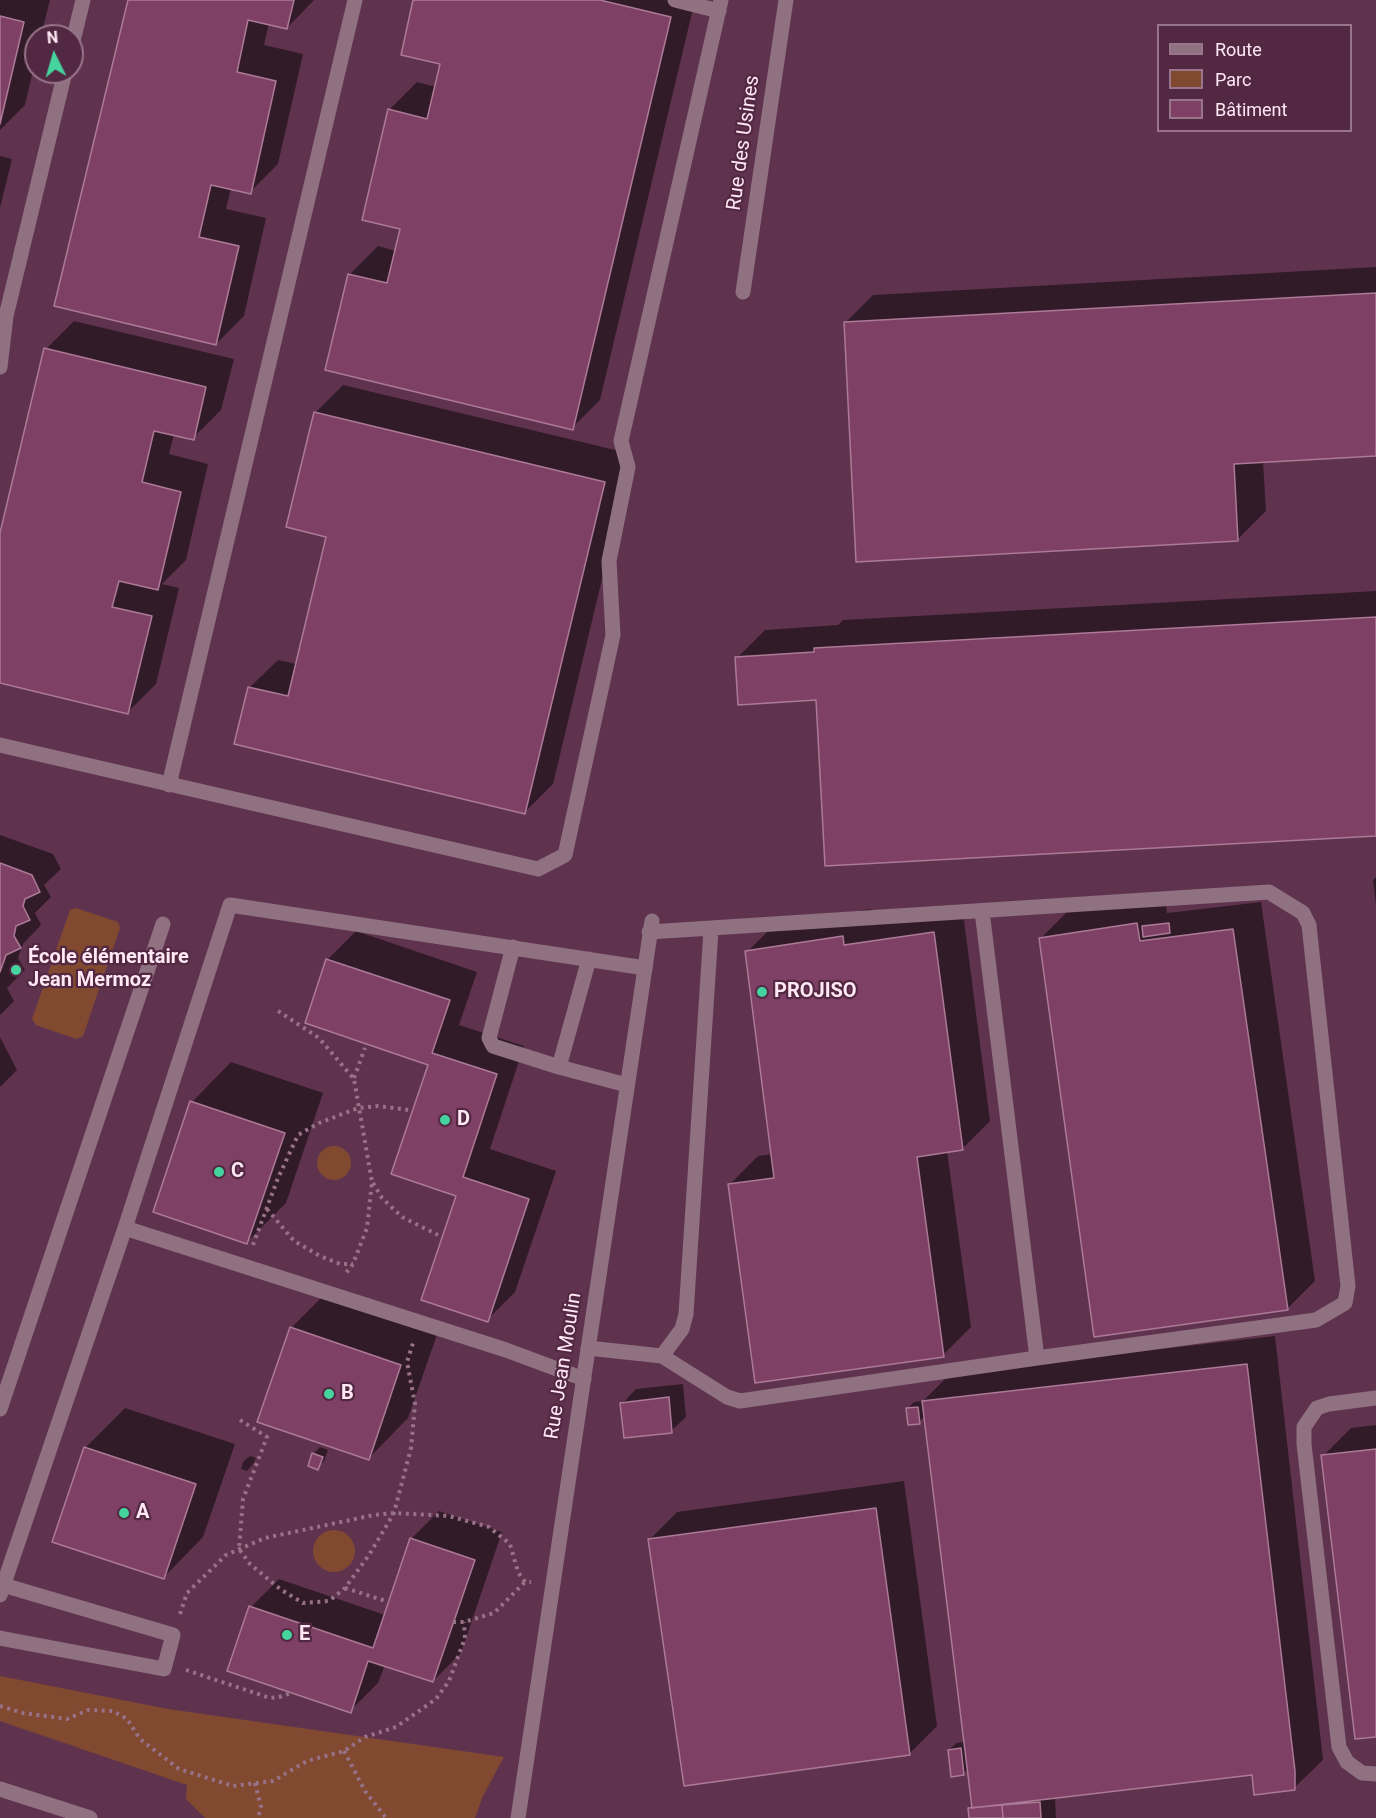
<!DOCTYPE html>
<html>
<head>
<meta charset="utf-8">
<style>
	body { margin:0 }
	#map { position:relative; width:1376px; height:1818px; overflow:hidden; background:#5f334e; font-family:Roboto,sans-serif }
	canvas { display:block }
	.legend { position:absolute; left:1157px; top:24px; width:195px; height:108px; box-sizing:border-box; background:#532843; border:2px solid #98758a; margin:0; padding:8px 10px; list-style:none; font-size:18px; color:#ffe8f4 }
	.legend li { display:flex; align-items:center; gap:12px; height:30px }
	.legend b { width:30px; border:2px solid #98758a }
	.north { position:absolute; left:24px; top:24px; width:60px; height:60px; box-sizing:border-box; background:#532843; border:2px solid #98758a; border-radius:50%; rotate:355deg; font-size:16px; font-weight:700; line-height:24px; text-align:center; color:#ffe8f4 }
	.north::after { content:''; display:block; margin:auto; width:21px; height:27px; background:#46d49e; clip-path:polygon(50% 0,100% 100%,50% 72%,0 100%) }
</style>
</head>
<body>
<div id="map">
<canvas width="1376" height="1818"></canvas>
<ul class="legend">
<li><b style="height:8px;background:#8f7182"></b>Route</li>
<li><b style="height:16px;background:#814930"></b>Parc</li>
<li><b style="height:16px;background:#7f4066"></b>Bâtiment</li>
</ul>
<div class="north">N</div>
</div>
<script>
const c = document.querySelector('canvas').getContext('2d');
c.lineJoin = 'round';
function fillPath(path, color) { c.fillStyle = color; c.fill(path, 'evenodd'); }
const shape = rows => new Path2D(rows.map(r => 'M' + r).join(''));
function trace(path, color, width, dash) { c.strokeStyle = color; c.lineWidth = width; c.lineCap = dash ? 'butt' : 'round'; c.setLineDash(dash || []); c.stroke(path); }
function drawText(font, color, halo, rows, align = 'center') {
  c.font = font + ' Roboto,sans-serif'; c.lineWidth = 4.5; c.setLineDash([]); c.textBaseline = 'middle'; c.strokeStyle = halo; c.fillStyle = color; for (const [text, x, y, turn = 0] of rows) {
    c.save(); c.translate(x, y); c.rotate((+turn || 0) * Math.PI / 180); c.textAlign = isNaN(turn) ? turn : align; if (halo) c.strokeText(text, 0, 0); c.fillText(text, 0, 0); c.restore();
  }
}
const green = shape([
	[76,908,118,922,120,928,83,1036,76,1039,36,1025,32,1019,70,910],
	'317 1163a17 17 0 1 1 34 0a17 17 0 1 1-34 0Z',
	'313 1551a21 21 0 1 1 42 0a21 21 0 1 1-42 0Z',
	[0,1676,168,1709,504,1757,482,1798,475,1818,205,1818,186,1799,187,1785,0,1721]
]);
const shadow = shape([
	[0,0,50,0,41,36,36,36,36,58,25,105,0,130],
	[129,0,314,0,287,28,269,23,264,45,303,54,278,164,250,192,231,188,226,209,266,218,244,316,216,344],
	[415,0,695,0,600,400,572,428,327,369,350,274,378,246,396,251,402,227,389,110,417,82,436,87,441,63],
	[0,156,12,159,0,208],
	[1376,267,1376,454,1263,461,1266,511,1238,539,845,323,873,295],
	[74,321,234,359,221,410,193,438,174,434,169,454,208,464,186,560,162,584,179,588,156,684,128,712,0,682,0,540,46,349],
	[343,385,632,454,553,784,525,812,249,688,278,660,297,664,328,536,315,413],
	[1376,591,1376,834,817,699,737,658,765,630,838,625,843,620],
	[0,835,53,854,61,869,44,885,51,897,35,913,41,925,23,944,18,958,25,970,7,988,14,1001,0,1015],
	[1376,877,1376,905,1373,880],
	[1165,896,1167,913,1261,902,1315,1281,1287,1309,1041,938,1069,910],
	[962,905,990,1121,962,1149,947,1151,971,1327,943,1355,730,1184,758,1156,773,1154,747,952,775,924,871,909,872,917],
	[356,931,477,972,459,1025,524,1046,490,1149,556,1171,515,1292,487,1320,430,1064,307,1022,328,959],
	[0,1037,17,1070,0,1087],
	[231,1062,323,1093,286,1203,247,1242,192,1102],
	[331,1288,440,1326,408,1418,369,1458,291,1328],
	[1275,1336,1323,1760,1294,1788,1253,1774,1055,1797,1056,1818,970,1818,969,1809,973,1805,968,1769,963,1774,949,1750,956,1743,965,1742,925,1416,919,1422,907,1409,914,1402,923,1401,951,1373],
	[683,1384,686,1417,671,1431,622,1404,636,1389],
	[125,1408,235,1444,203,1537,164,1577,54,1541,86,1447],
	[1376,1425,1376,1735,1323,1456,1351,1428],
	[320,1447,328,1450,324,1461,317,1468,313,1454],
	[250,1456,256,1458,253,1464,247,1471,241,1469,243,1462],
	[904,1481,937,1726,909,1754,649,1540,677,1512],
	[439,1511,502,1532,461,1653,433,1681,385,1665,378,1683,350,1711,251,1607,279,1579,385,1615,411,1539]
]);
const building = shape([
	[128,0,294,0,287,29,248,20,237,72,276,81,251,194,211,185,199,237,239,246,216,345,54,306,128,0],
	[413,0,600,0,671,17,573,430,325,370,348,274,387,283,400,229,362,220,388,109,427,119,440,64,401,55,413,0],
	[0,16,24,22,0,124,0,16],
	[1376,293,1376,456,1234,464,1238,541,856,562,844,322,1376,293],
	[44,348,206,387,194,440,154,431,142,482,181,492,158,590,119,581,112,607,152,616,128,714,0,683,0,533,44,348],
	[314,412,605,482,525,814,234,744,248,687,288,696,326,537,286,527,314,412],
	[1376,617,1376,836,825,866,816,700,738,705,735,657,814,652,814,648,1376,617],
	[0,863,32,875,40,892,25,899,23,906,30,920,16,926,14,936,21,948,6,955,0,972,0,863],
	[1137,923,1140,941,1233,929,1288,1310,1094,1337,1039,938,1137,923],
	[1169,923,1170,933,1143,937,1142,926,1169,923],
	[934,932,963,1150,917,1157,944,1357,755,1383,728,1184,774,1178,745,951,843,936,844,945,934,932],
	[326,959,450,1000,432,1053,497,1074,463,1177,529,1199,488,1322,421,1300,456,1196,391,1174,428,1065,305,1023,326,959],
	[190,1101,285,1133,247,1244,153,1212,190,1101],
	[290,1327,401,1365,369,1460,257,1422,290,1327],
	[1247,1364,1295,1771,1295,1790,1254,1795,1252,1775,972,1808,922,1401,1247,1364],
	[669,1397,672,1433,624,1438,620,1403,669,1397],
	[918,1407,920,1424,908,1425,906,1408,918,1407],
	[84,1447,196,1484,164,1579,52,1542,84,1447],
	[1376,1449,1376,1737,1355,1739,1321,1455,1376,1449],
	[312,1453,323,1457,318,1470,308,1466,312,1453],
	[876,1508,910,1755,684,1786,648,1539,876,1508],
	[410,1538,475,1560,433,1682,368,1661,351,1713,227,1671,249,1606,373,1648,410,1538],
	[961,1748,964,1775,951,1777,948,1750,961,1748],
	[1040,1802,1041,1818,1003,1818,1002,1805,1040,1802],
	[1002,1805,1003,1818,969,1818,968,1808,1002,1805]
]);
const path = shape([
	[278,1011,319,1038,354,1079,372,1182,367,1228,353,1264,345,1274],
	[354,1078,365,1048],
	[373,1183,382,1198,402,1217,438,1235],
	[267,1209,294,1241,320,1256,340,1264,353,1264],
	[253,1245,278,1178,298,1135,319,1123,358,1108,378,1106,409,1110],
	[240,1420,267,1437,243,1499,239,1549,250,1564,280,1589,303,1603,329,1601,345,1588,369,1555,394,1513,411,1448,415,1404,407,1362,413,1343],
	[345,1588,389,1602],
	[180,1614,187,1593,226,1555,265,1538,374,1515,394,1513,449,1516,489,1527,510,1544,518,1572,525,1582,531,1582],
	[453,1622,464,1622,494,1613,525,1582],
	[186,1670,270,1698,279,1697,291,1693],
	[0,1706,23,1713,67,1719,88,1710,113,1711,127,1719,140,1739,179,1769,233,1786,273,1781,307,1761,344,1751,365,1737,396,1727,436,1699,449,1681,465,1638,464,1622],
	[344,1751,365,1791,386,1818],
	[255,1783,261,1807,258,1818]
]);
const service = shape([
	[675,0,719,11],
	[72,45,83,0],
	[743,292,786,0],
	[0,367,6,316,65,72],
	[0,745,538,869,565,855,613,635,609,561,628,467,621,441,721,0],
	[169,785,355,0],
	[982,911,1037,1358],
	[513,947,489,1038,493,1046,559,1067,589,959],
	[559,1067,627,1085],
	[125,1228,506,1350,584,1379],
	[588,1348,662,1356,727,1397,740,1401,1037,1358,1316,1320,1345,1303,1348,1286,1309,925,1303,913,1269,892,649,932],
	[662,1356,682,1329,686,1314,711,930],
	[1376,1398,1329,1404,1317,1408,1304,1427,1304,1444,1339,1747,1347,1762,1362,1773,1376,1774],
	[0,1409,163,924],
	[0,1595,125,1228,230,905,645,968],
	[0,1638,164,1669,173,1635,3,1585]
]);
const minor = shape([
	[0,1789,90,1818],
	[518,1818,652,921]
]);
const markers = [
	[16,970,6,"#46d49e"],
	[762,992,6,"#46d49e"],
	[445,1120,6,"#46d49e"],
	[219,1172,6,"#46d49e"],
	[329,1394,6,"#46d49e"],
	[124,1513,6,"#46d49e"],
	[287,1635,6,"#46d49e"]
];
const streetNames = [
	["Rue des Usines",744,143,-82],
	["Rue Jean Moulin",564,1366,-81]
];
const poiNames = [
	["École élémentaire",28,958],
	["Jean Mermoz",28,981],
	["PROJISO",774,992],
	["D",457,1120],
	["C",231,1172],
	["B",341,1394],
	["A",136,1513],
	["E",299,1635]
];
fillPath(green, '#814930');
fillPath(shadow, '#0007');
fillPath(building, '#7f4066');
trace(building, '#ac7a97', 1.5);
trace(path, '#977288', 4, [3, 4.5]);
trace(service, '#8f7182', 15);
trace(minor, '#8f7182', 15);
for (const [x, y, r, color] of markers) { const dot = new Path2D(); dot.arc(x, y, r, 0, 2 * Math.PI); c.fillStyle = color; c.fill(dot); trace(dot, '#532843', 2); }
drawText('20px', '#ffe8f4', '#532843', streetNames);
drawText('bold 20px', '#ffe8f4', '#532843', poiNames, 'left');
</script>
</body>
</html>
